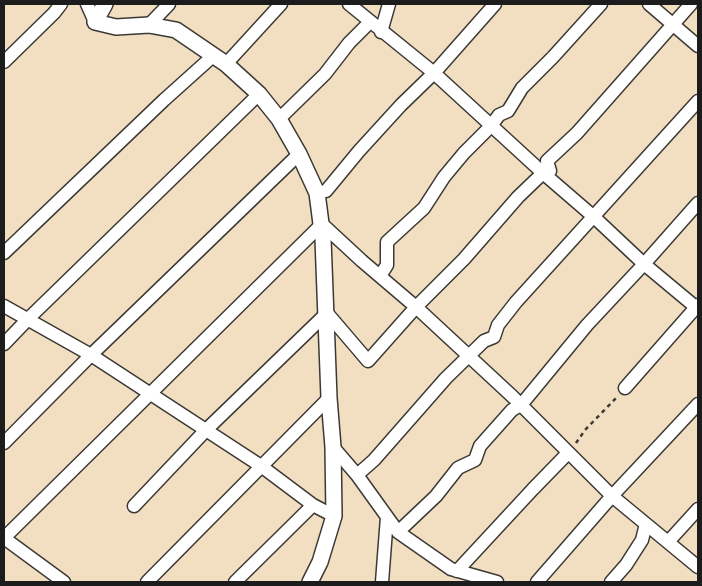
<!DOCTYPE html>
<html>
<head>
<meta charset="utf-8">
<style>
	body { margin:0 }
	#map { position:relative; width:702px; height:586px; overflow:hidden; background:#f2dfc1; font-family:Itim,sans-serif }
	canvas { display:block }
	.frame { position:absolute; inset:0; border:5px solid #1c1c1c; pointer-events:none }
</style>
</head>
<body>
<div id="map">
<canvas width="702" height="586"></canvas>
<div class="frame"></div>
</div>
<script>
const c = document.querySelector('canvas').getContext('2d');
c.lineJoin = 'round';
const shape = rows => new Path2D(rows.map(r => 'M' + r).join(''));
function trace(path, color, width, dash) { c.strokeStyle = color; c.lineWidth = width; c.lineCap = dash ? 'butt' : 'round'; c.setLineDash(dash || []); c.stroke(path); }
const path = shape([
	[576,443,585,430,617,397]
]);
const minor = shape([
	[87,4,95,22],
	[349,4,434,73,543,173,594,217,644,264,698,309],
	[649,4,698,46],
	[149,25,169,4],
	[381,32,389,4],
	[4,62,54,13,61,4],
	[226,64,281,4],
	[279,119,325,74,349,43,370,22],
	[317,193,326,191,359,151,401,105,434,73,495,4],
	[4,253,164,100,213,56],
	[380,276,387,265,387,242,424,208,444,177,464,153,491,126,499,115,508,111,522,88,553,57,601,4],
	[4,306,91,355,261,466,313,505,334,516],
	[4,344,28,319,259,94],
	[625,388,698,305],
	[4,443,91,355,299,154],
	[333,447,357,475,398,532,451,569,497,582],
	[357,475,374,460,446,378,484,341,494,337,498,325,516,302,698,101],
	[134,506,206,430,327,313,368,361,416,307,464,259,518,197,543,173,550,171,547,161,577,133,691,4],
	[398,532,436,496,458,468,475,460,480,446,512,410,521,405,587,325,644,264,698,203],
	[4,538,322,224,362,261,416,307,513,397,612,496,698,567],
	[4,538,64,582],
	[668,542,698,509],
	[457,571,533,489,568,453],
	[147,582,329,398],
	[235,582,313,505],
	[382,582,387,517],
	[537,582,612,496,698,404],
	[611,582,626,565,642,540,646,524]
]);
const tertiary = shape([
	[105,4,95,22,116,27,149,25,176,30,226,64,259,94,279,119,299,154,317,193,323,239,329,398,333,447,334,516,320,562,310,582]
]);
trace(minor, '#3c3935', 15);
trace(tertiary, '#3c3935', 18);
trace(path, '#3c3935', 2.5, [4, 4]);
trace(minor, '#fff', 12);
trace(tertiary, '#fff', 15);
</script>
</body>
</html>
